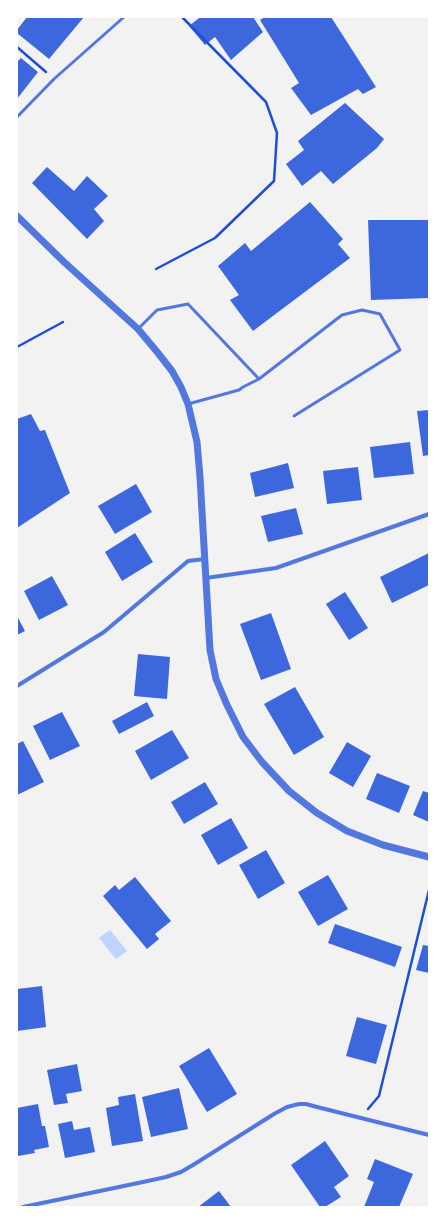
<!DOCTYPE html>
<html>
<head>
<meta charset="utf-8">
<style>
	body { margin:0 }
	#map { position:relative; width:446px; height:1224px; overflow:hidden; background:#f2f2f2; font-family:Raleway,sans-serif }
	canvas { display:block }
	.frame { position:absolute; inset:0; border:18px solid #fff; pointer-events:none }
</style>
</head>
<body>
<div id="map">
<canvas width="446" height="1224"></canvas>
<div class="frame"></div>
</div>
<script>
const c = document.querySelector('canvas').getContext('2d');
c.lineJoin = 'round';
function fillPath(path, color) { c.fillStyle = color; c.fill(path, 'evenodd'); }
const shape = rows => new Path2D(rows.map(r => 'M' + r).join(''));
function trace(path, color, width, dash) { c.strokeStyle = color; c.lineWidth = width; c.lineCap = dash ? 'butt' : 'round'; c.setLineDash(dash || []); c.stroke(path); }
const water = shape([
	[110,930,127,951,116,959,99,938]
]);
const building = shape([
	[27,17,84,17,49,59,17,33,17,30],
	[198,17,253,17,263,32,231,60,215,37,205,45,189,26,199,18],
	[265,17,331,17,376,87,363,94,358,89,311,115,291,88,299,83,260,20],
	[21,58,38,72,17,99,17,62],
	[345,103,384,139,377,148,333,184,321,171,302,186,286,164,304,150,298,141],
	[47,167,74,191,87,176,108,196,94,209,104,221,87,239,32,183],
	[310,202,343,239,338,244,350,258,253,331,230,300,239,295,218,266,245,243,251,251],
	[368,220,429,220,429,298,371,300],
	[429,410,429,455,423,456,417,411],
	[31,414,40,431,45,430,70,493,17,528,17,419],
	[410,442,414,474,374,478,370,447],
	[288,463,294,488,255,497,250,473],
	[358,467,362,500,327,504,323,471],
	[136,484,152,512,115,534,98,506],
	[296,508,303,534,268,542,261,516],
	[135,533,153,562,122,581,105,552],
	[429,553,429,585,392,603,380,577],
	[52,576,68,605,39,620,24,591],
	[345,592,368,628,349,640,326,604],
	[271,613,291,669,261,680,240,624],
	[17,616,25,631,17,635],
	[138,654,170,657,167,699,134,696],
	[295,687,324,737,294,755,264,704],
	[147,702,154,716,119,734,112,721],
	[62,712,80,746,50,760,33,726],
	[172,730,189,758,151,780,135,751],
	[23,741,44,782,17,795,17,744],
	[347,742,371,756,353,787,329,773],
	[377,773,410,786,399,813,366,799],
	[205,782,218,804,184,824,171,802],
	[423,791,429,793,429,822,413,815],
	[231,818,248,848,218,865,201,835],
	[266,850,285,883,258,899,239,865],
	[328,875,348,909,318,926,298,892],
	[135,877,171,921,155,934,159,939,147,949,103,896,115,885,119,890],
	[335,924,402,947,395,967,328,943],
	[423,945,429,946,429,973,416,970],
	[42,986,46,1027,17,1031,17,989],
	[357,1017,387,1025,376,1064,346,1056],
	[209,1048,237,1094,207,1112,179,1066],
	[77,1064,82,1091,66,1094,68,1103,54,1105,47,1070],
	[179,1088,188,1129,151,1137,142,1097],
	[135,1094,143,1141,112,1146,106,1108,119,1105,118,1097],
	[38,1104,42,1126,45,1126,49,1147,34,1150,35,1153,18,1156,17,1108],
	[72,1121,74,1130,90,1127,95,1152,65,1158,58,1124],
	[325,1141,349,1176,334,1187,341,1197,325,1207,320,1207,291,1165],
	[375,1159,413,1174,399,1207,364,1207,374,1182,367,1179],
	[219,1191,231,1207,198,1207]
]);
const path = shape([
	[17,47,46,72],
	[156,269,215,238,274,181,277,133,266,102,182,17],
	[17,347,63,322],
	[368,1109,379,1096,429,890]
]);
const service = shape([
	[17,117,54,79,124,17],
	[139,328,157,310,188,304,259,379,342,315,362,310,380,314,400,350,294,416],
	[188,404,239,390,243,387,259,379]
]);
const minor = shape([
	[206,578,276,568,429,514],
	[17,686,104,632,188,561,205,559],
	[23,1207,143,1182,166,1177,181,1172,193,1165,274,1114,287,1107,299,1104,306,1104,317,1107,429,1135]
]);
const tertiary = shape([
	[17,216,64,262,138,329,158,353,172,371,181,387,188,404,197,442,200,477,210,650,216,679,227,705,243,737,262,762,289,791,317,813,347,831,383,845,429,857]
]);
fillPath(water, '#bfd3fe');
fillPath(building, '#3d67dc');
trace(path, '#1d4ed8', 2.5);
trace(service, '#5277de', 3);
trace(minor, '#5277de', 4);
trace(tertiary, '#5277de', 7);
</script>
</body>
</html>
